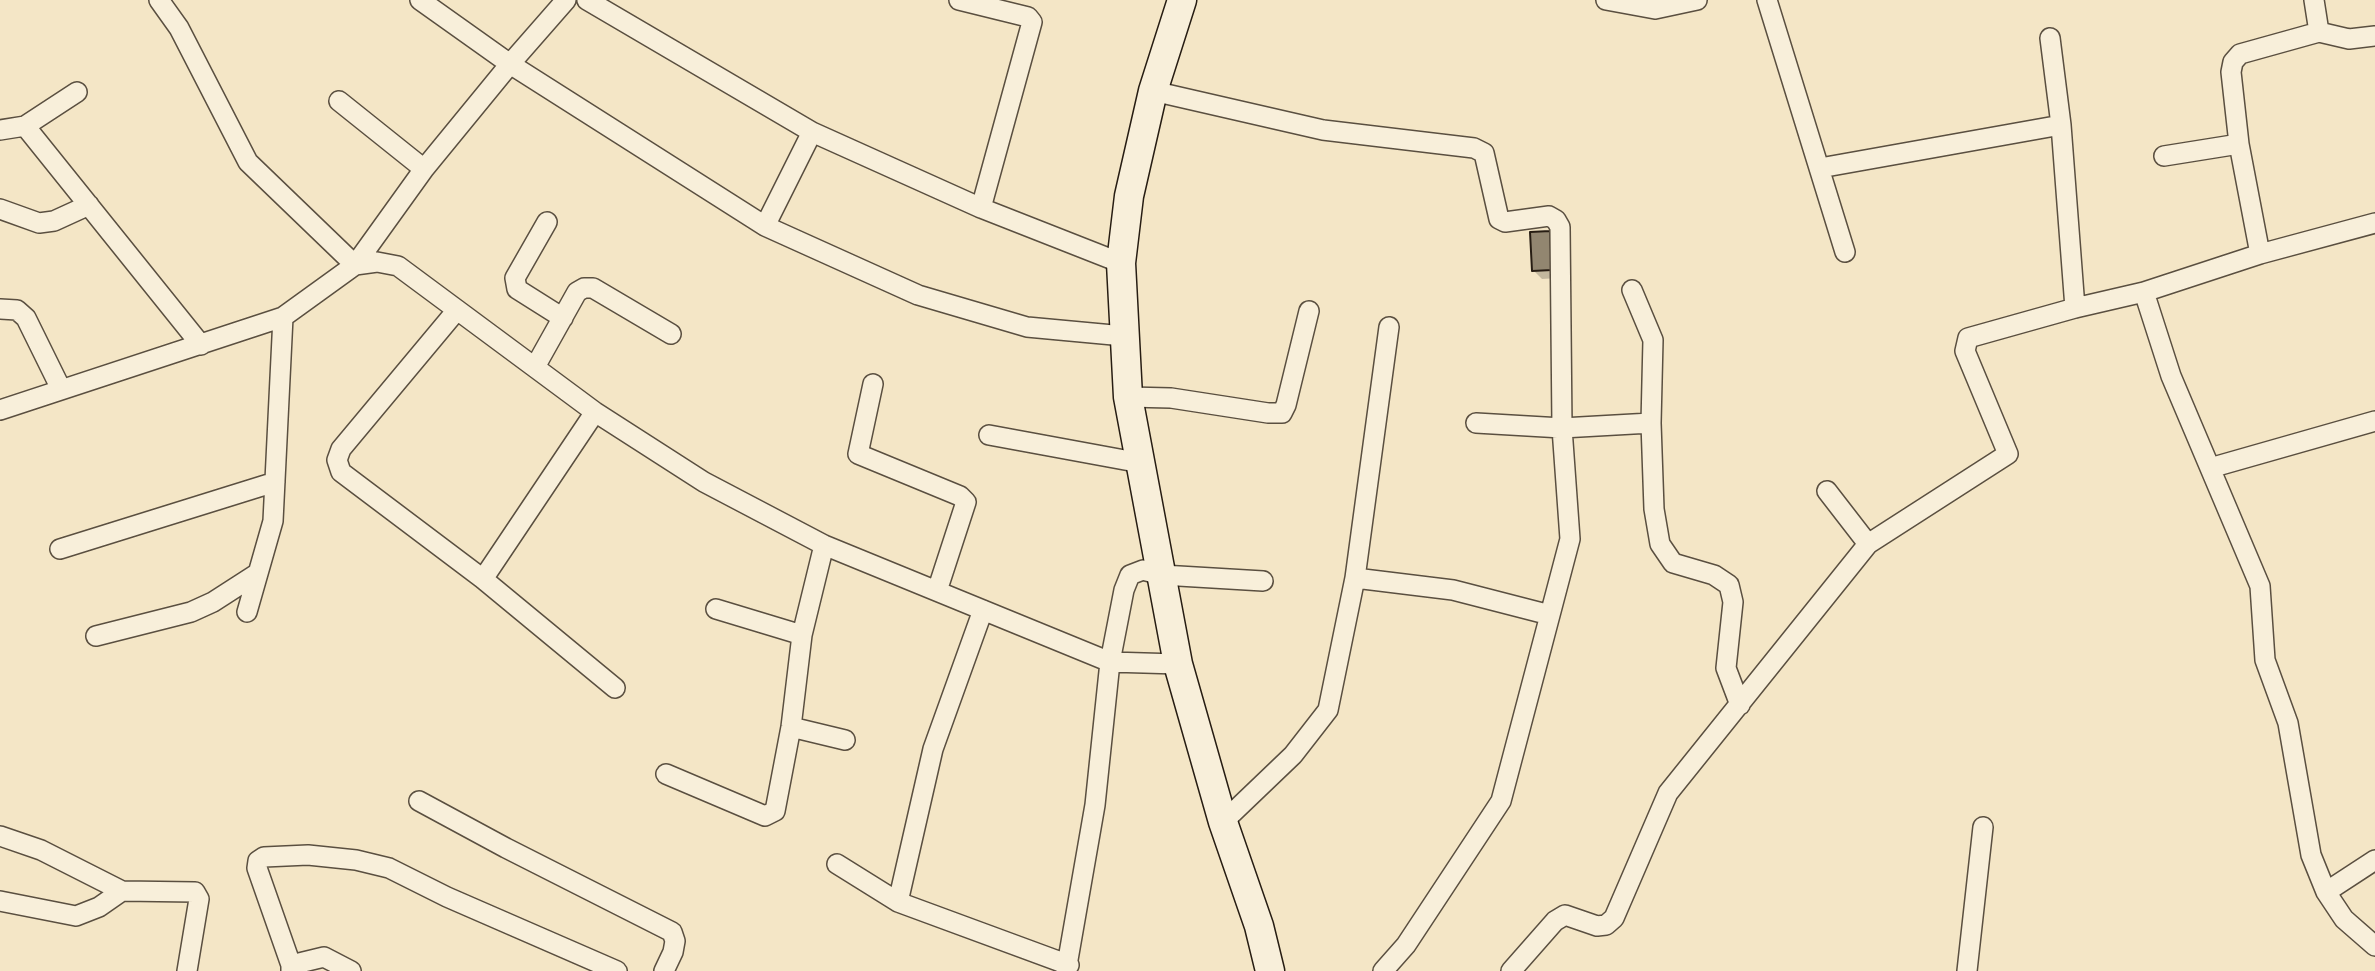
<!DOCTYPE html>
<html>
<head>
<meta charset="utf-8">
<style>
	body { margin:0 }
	canvas { display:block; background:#f4e6c6 }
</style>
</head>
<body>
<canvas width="2375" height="971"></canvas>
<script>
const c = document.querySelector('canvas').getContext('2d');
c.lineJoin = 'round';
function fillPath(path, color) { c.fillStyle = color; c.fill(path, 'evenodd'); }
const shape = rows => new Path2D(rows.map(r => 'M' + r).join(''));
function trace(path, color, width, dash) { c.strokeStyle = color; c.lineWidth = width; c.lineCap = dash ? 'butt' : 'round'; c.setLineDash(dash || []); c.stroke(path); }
const shadow = shape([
	[1549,233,1558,241,1559,278,1542,279,1533,270]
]);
const building = shape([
	[1550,231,1552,270,1532,271,1530,232,1550,231]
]);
const street = shape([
	[159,0,179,28,248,162,355,265],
	[420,0,510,64,765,226,918,295,1027,327,1124,336],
	[587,0,812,132,981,208,1121,263],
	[959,0,1028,17,1032,22,981,208],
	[1606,0,1655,9,1697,0],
	[1767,0,1845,252],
	[2314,0,2319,32],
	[2050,38,2061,125,2075,308],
	[1153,91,1323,130,1474,148,1484,153,1499,219,1505,222,1549,216,1556,220,1560,227,1562,428,1570,539,1501,801,1406,945,1383,971],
	[339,101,424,169],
	[25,126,201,345],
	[0,130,25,126,77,92],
	[2164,156,2239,144],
	[1820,168,2061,125],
	[0,209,39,223,54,221,89,205],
	[547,222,515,278,517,289,563,318],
	[765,226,812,132],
	[2260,254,2239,144,2231,72,2233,62,2240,54,2319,32,2349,39,2375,36],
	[355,265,377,262,398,266,595,412,704,482,824,545,1110,662,1178,664],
	[1632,290,1653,340,1651,423,1654,509,1660,544,1673,563,1714,575,1729,585,1733,602,1726,668,1740,705],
	[2144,292,2171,376,2260,586,2265,660,2288,723,2311,855,2326,892,2344,919,2375,946],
	[0,309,17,310,26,318,61,389],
	[457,310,341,449,337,460,341,472,483,579,615,688],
	[535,367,577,292,584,288,593,288,671,334],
	[873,384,858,454,960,496,966,502,937,591],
	[1128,397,1171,398,1268,413,1282,413,1286,405,1309,311],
	[0,410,283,317,355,265,424,169,510,64,566,0],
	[1476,423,1562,428,1651,423],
	[989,435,1141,463],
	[2210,468,2375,421],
	[1827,491,1868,544],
	[60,549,275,482],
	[1355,578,1453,590,1550,615],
	[483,579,595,412],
	[716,609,802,635],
	[247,612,273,521,283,317],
	[96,636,191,612,213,602,258,573],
	[791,727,845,740],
	[666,774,765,816,775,811,791,727,802,635,824,545],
	[419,801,506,848,672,932,675,941,673,952,664,971],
	[1223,822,1293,755,1328,710,1355,578,1389,327],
	[0,836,41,850,122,891,195,892,199,899,187,971],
	[837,864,898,902,1069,965],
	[2326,892,2375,860],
	[0,901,76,916,99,907,122,891],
	[898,902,933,749,983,610],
	[291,965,324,957,351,971],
	[291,971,291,965,257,868,258,861,264,857,308,855,356,860,389,868,447,897,617,971],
	[1066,971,1095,805,1110,662,1124,590,1130,575,1143,570,1162,575,1263,581],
	[1511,971,1555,921,1565,915,1597,926,1606,925,1614,918,1668,793,1868,544,2008,454,1965,351,1968,338,2075,308,2144,292,2260,254,2375,223],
	[1967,971,1983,827]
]);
const secondary = shape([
	[1182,0,1153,91,1129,196,1121,263,1128,397,1178,664,1223,822,1259,926,1270,971]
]);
fillPath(shadow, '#0003');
fillPath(building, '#928670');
trace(building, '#271d13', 2);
trace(street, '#5a4f40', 22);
trace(secondary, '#271d13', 31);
trace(street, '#f8efda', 19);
trace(secondary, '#f8efda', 28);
</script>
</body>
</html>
